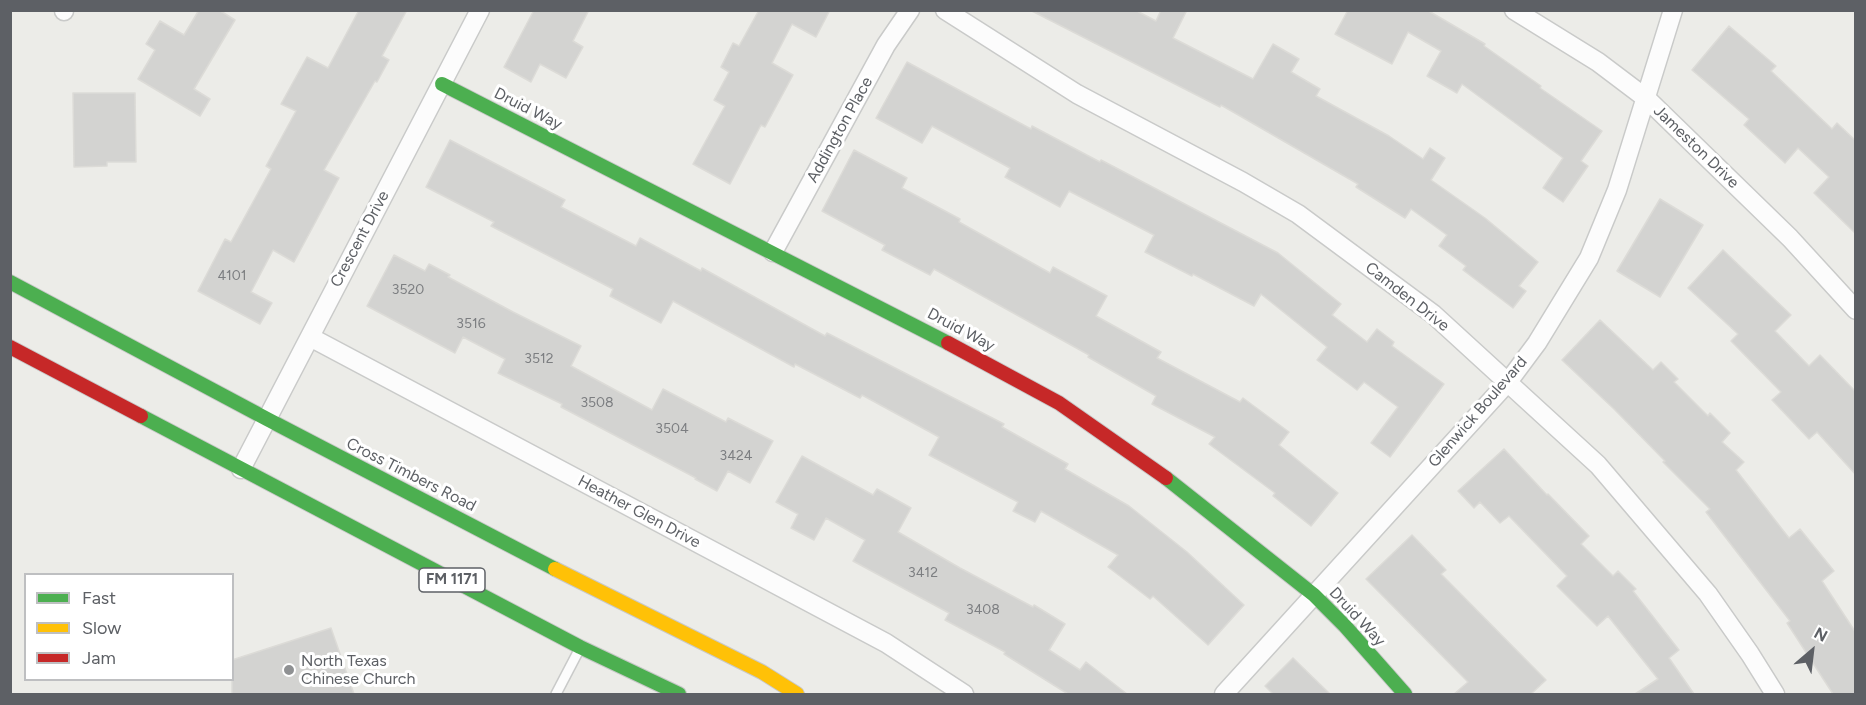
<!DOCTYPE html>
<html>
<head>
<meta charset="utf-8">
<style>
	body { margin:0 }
	#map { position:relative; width:1866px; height:705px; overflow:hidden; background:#ecece8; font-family:Figtree,sans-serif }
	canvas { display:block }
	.frame { position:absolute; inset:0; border:12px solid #5d6065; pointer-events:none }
	.legend { position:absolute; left:24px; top:573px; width:210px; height:108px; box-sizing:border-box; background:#fff; border:2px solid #bebfc1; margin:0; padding:8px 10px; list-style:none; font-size:18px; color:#5d6065 }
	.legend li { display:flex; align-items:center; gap:12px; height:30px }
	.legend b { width:30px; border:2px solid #bebfc1 }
	.north { position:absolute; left:1782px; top:621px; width:60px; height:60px; -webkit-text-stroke:4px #fff; paint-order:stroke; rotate:28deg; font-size:16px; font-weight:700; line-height:24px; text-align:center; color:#5d6065 }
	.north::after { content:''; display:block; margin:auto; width:21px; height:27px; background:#5d6065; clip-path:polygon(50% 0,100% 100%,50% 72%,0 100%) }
</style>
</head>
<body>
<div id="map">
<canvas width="1866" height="705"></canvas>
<div class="frame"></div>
<ul class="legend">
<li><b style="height:8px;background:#4caf50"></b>Fast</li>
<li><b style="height:8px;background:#ffc107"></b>Slow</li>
<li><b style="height:8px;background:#c62828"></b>Jam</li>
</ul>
<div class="north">N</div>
</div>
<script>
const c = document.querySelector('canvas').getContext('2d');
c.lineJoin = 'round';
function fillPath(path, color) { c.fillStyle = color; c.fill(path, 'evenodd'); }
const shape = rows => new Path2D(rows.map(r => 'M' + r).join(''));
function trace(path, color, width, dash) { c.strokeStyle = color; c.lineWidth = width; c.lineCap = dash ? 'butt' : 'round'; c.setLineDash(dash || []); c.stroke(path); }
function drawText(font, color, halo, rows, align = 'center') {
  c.font = font + ' Figtree,sans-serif'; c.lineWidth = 6; c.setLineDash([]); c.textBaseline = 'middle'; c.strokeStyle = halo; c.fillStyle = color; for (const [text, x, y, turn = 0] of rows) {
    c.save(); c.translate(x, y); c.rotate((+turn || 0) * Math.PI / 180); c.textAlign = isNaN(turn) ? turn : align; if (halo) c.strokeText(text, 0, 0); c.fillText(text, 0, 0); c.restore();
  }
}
const building = shape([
	[199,10,219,10,235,20,194,89,210,99,200,116,138,79,155,50,146,44,160,21,184,35,199,10],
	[359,10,407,10,382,56,389,60,377,82,375,81,324,170,339,178,294,262,273,250,251,292,272,303,260,324,198,291,225,239,231,242,271,169,266,166,296,111,281,104,307,57,328,68,359,10],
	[534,10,589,10,573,41,583,47,566,78,540,64,531,82,504,67,534,10],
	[759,10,830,10,816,37,792,24,772,63,793,75,765,127,761,125,730,184,693,164,725,106,714,100,729,72,721,67,733,43,739,46,759,10],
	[1030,10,1135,10,1156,21,1161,10,1187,10,1173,38,1253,79,1273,44,1299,59,1291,72,1320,89,1316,96,1389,136,1423,159,1430,148,1445,158,1431,180,1485,218,1538,262,1519,286,1526,291,1513,308,1463,270,1466,266,1439,246,1447,235,1411,209,1405,218,1356,187,1358,184,1221,105,1220,107,1030,10],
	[1348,10,1427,10,1485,44,1484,46,1541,86,1540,88,1602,131,1581,161,1588,166,1563,202,1543,188,1563,158,1462,84,1457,93,1427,76,1441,51,1408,32,1392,64,1335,34,1348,10],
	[1729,26,1776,66,1771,71,1832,129,1837,123,1856,141,1856,234,1814,193,1829,177,1798,148,1785,163,1744,125,1749,119,1692,70,1729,26],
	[907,62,1031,129,1032,126,1100,162,1101,160,1278,253,1341,304,1332,315,1367,342,1377,329,1394,342,1392,346,1444,384,1390,457,1371,443,1398,407,1364,382,1357,390,1317,360,1327,347,1261,294,1254,306,1193,274,1192,276,1145,252,1154,235,1069,191,1060,207,1005,177,1010,168,932,126,922,143,876,118,907,62],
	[73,93,135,93,136,162,107,162,107,166,74,167,73,93],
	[450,140,565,200,561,207,636,246,640,238,701,271,702,268,825,336,827,333,1004,424,1002,427,1068,464,1065,469,1129,506,1187,552,1244,605,1208,645,1153,596,1150,599,1108,567,1118,555,1041,511,1035,522,1013,511,1018,502,929,455,939,437,862,395,860,398,795,364,794,367,673,301,661,323,610,296,613,289,491,226,494,222,426,187,450,140],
	[854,150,907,178,902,188,960,219,959,222,1050,273,1053,267,1107,296,1096,316,1161,352,1157,358,1240,402,1243,398,1289,432,1279,445,1338,493,1311,526,1273,496,1275,493,1209,444,1215,437,1152,404,1156,396,1088,357,1089,355,934,269,930,275,882,250,885,245,822,211,854,150],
	[1660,199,1703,225,1660,297,1617,271,1660,199],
	[1723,250,1791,315,1775,331,1809,366,1820,355,1856,392,1856,475,1817,432,1809,439,1772,400,1781,392,1731,341,1738,334,1688,288,1723,250],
	[394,255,425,271,429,264,450,275,448,277,513,312,581,346,571,366,652,410,663,389,726,422,728,418,773,441,750,483,728,471,717,491,695,479,696,478,561,407,562,404,498,373,505,359,463,337,455,353,367,306,394,255],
	[1600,320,1653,370,1661,362,1678,379,1674,382,1708,416,1710,413,1730,433,1722,442,1744,462,1736,470,1789,538,1800,529,1834,571,1822,581,1856,633,1856,694,1833,694,1787,623,1790,621,1706,512,1710,509,1663,462,1665,461,1614,409,1562,360,1600,320],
	[1504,449,1547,495,1548,494,1589,536,1581,544,1613,576,1618,571,1636,589,1633,591,1679,650,1669,658,1694,694,1635,694,1658,679,1608,616,1597,626,1557,586,1567,576,1509,516,1500,523,1480,502,1474,508,1458,491,1504,449],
	[802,456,873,495,877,489,911,508,898,532,960,568,1033,607,1034,605,1065,624,1049,650,1080,670,1086,662,1127,694,1068,694,1004,654,1005,652,945,620,949,613,853,561,865,540,826,518,814,540,791,528,798,514,776,502,802,456],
	[1412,535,1446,570,1441,574,1546,680,1531,694,1454,694,1468,682,1366,579,1412,535],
	[331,628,354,694,232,694,232,660,331,628],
	[1293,658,1330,694,1273,694,1265,686,1293,658]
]);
const lane = shape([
	[556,694,579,650]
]);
const street = shape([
	[64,10,64,11],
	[945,10,1077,94,1243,182,1298,214,1433,314,1598,465,1708,594,1750,654,1775,694],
	[1514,10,1598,62,1647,99,1790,238,1856,310],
	[773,252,886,45,910,10],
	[310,337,886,643,964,694],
	[241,469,480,10],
	[1224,694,1508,382,1537,343,1589,258,1617,190,1673,10]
]);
const fast = shape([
	[442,84,948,343],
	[10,282,267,419,555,569],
	[141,416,580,647,679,694],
	[1166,478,1314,595,1345,626,1405,694]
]);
const slow = shape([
	[555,569,762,672,797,694]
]);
const jam = shape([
	[948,343,1059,403,1166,478],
	[10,347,141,416]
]);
const markers = [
	[289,670,6,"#8f9193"]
];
const numberNames = [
	["4101",232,276],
	["3520",408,290],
	["3516",471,324],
	["3512",539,359],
	["3508",597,403],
	["3504",672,429],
	["3424",736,456],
	["3412",923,573],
	["3408",983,610]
];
const shields = [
	[452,580,66]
];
const shieldNames = [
	["FM 1171",452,580]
];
const streetNames = [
	["Druid Way",528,109,27],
	["Addington Place",840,130,-61],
	["Jameston Drive",1696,147,44],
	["Crescent Drive",360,239,-62],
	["Camden Drive",1407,297,38],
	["Druid Way",961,330,28],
	["Glenwick Boulevard",1478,412,-49],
	["Cross Timbers Road",411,475,27],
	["Heather Glen Drive",639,512,28],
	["Druid Way",1357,617,47]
];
const poiNames = [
	["North Texas",301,661],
	["Chinese Church",301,679]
];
fillPath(building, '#d3d3d1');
trace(building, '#dcdbd7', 1.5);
trace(lane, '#c9cac9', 12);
trace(street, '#c9cac9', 21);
trace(fast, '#c8c8c8', 16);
trace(slow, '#c8c8c8', 16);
trace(jam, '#c8c8c8', 16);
trace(lane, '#fcfcfc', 9);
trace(street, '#fcfcfc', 18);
trace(fast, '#4caf50', 14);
trace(slow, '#ffc107', 14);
trace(jam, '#c62828', 14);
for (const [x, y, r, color] of markers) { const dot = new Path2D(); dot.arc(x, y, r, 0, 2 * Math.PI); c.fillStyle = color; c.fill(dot); trace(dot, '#fff', 2); }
drawText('14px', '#7c7e81', null, numberNames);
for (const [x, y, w] of shields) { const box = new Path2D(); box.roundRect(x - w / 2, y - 12, w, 24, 4.5); c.fillStyle = '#fff'; c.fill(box); trace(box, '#5d6065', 1.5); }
drawText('bold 15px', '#5d6065', null, shieldNames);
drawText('16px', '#5d6065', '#fff', streetNames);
drawText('16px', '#5d6065', '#fff', poiNames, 'left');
</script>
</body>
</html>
